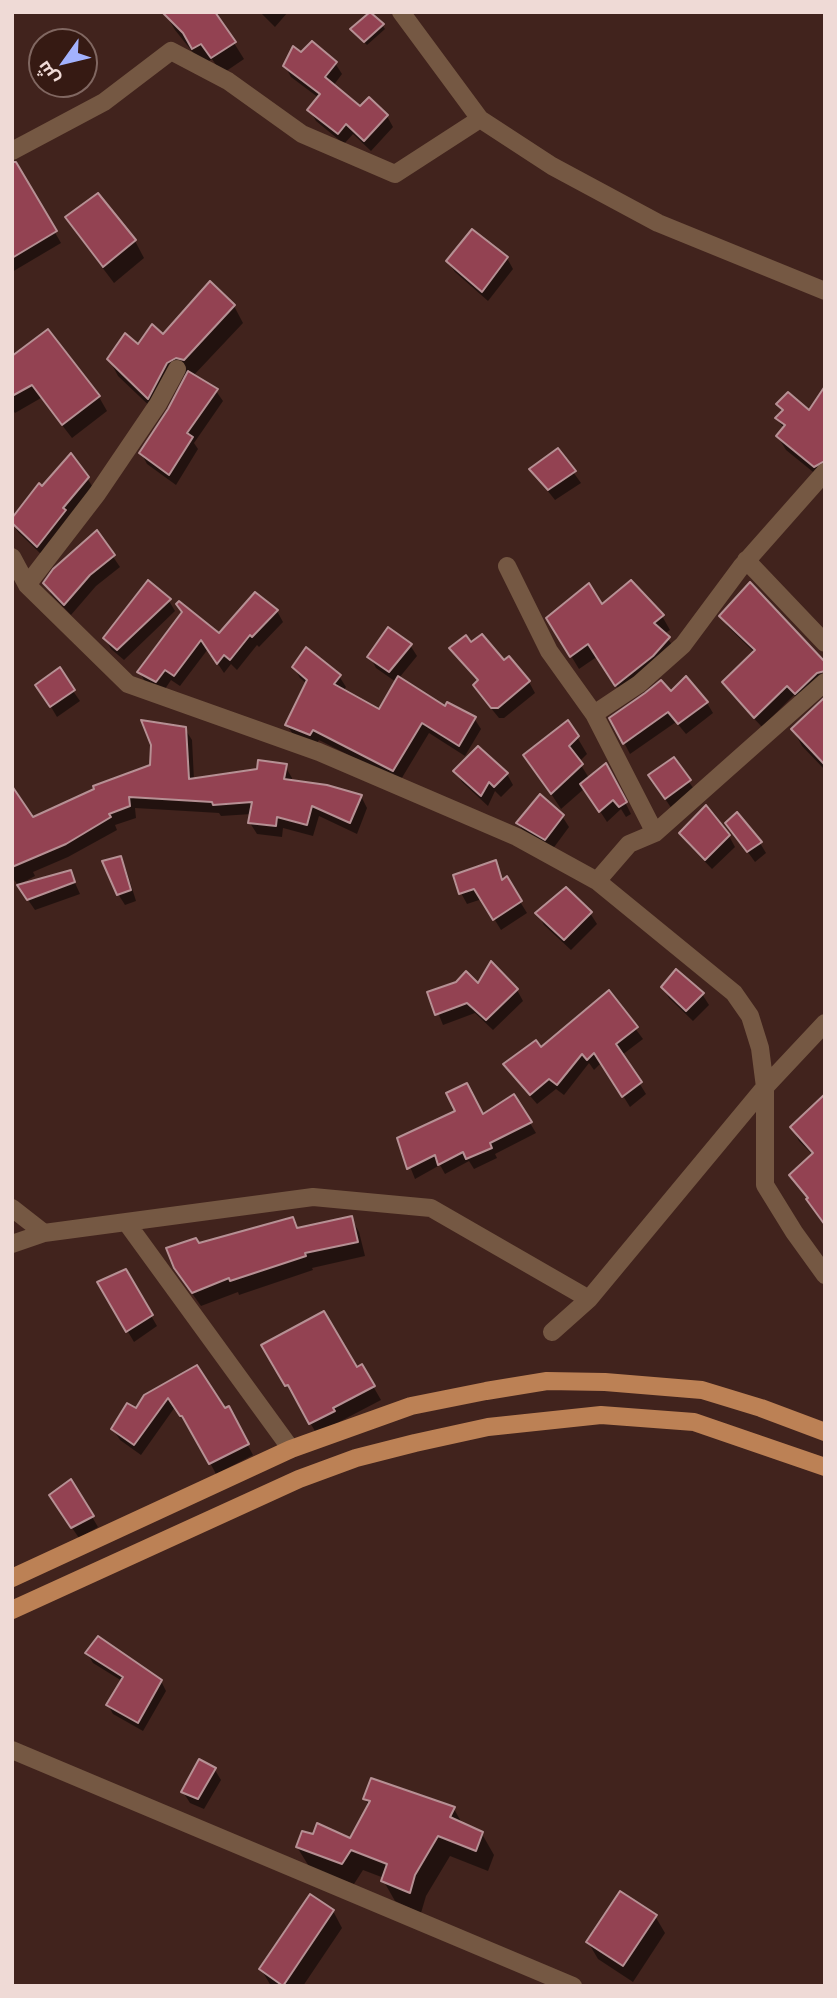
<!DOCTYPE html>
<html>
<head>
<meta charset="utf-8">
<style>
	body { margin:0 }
	#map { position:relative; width:837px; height:1998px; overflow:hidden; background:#41231d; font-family:Raleway,Cairo,sans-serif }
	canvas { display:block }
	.frame { position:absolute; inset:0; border:14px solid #efdad6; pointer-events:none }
	.north { position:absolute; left:28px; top:28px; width:70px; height:70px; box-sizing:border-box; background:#361a13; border:2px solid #806761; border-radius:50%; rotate:236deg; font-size:19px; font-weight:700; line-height:28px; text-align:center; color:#efdad6 }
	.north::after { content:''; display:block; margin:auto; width:24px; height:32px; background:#a3b2fd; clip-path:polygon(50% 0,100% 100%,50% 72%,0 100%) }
</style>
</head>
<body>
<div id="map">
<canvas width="837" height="1998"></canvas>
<div class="frame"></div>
<div class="north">ش</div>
</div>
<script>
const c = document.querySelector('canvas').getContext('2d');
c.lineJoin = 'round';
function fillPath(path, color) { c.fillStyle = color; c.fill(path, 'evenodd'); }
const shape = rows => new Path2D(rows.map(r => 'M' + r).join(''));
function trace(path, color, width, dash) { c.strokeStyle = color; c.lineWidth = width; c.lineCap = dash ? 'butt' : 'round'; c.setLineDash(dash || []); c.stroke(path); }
const shadow = shape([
	[260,12,288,12,275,27],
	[165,13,234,43,244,59,222,74,212,59,203,65,175,30],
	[382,25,385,29,367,45,352,29],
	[301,54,335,63,342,74,333,86,360,109,387,116,393,127,371,151,353,134,344,144,316,121,310,110,319,98,291,77,285,66],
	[16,165,61,243,12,272,14,275,12,276,12,167],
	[97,195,135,241,144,258,114,283,77,234,68,218],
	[472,231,507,258,513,269,488,301,455,272,448,262],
	[210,283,234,306,243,323,193,376,216,391,223,401,194,443,198,449,176,485,147,464,141,453,170,410,189,372,176,380,158,414,118,376,109,359,163,336],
	[47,332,99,397,107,411,72,438,41,398,15,413,12,409,12,370],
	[825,389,825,479,823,480,786,450,778,437,784,429,777,418,783,413,778,405,809,413],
	[558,451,581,483,555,500,531,470],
	[87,478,94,489,44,557,18,532,12,522,42,488],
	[97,533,120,567,96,586,71,615,51,594,45,583],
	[255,594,277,611,283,622,259,647,257,645,237,670,231,664,224,673,208,649,180,686,171,680,163,692,146,683,140,673,183,613,219,635],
	[169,601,175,611,124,660,111,649,105,638],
	[601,606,662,616,670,630,664,634,677,651,624,698,598,656,579,669,548,618],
	[721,616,825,664,825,684,802,703,794,695,762,727,730,693,724,682,755,653,728,627],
	[471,644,504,662,529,682,535,693,504,718,499,718,481,696,475,685,478,682,458,659,451,649],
	[410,645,417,656,399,678,445,708,474,718,481,729,465,756,429,733,400,781,319,740,316,745,294,736,287,725,307,684,300,678,294,667,339,676,346,687,343,691,379,712,396,682,376,668,370,657],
	[38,685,73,691,80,701,57,717],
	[671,693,707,703,713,713,686,734,676,722,630,754,611,718],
	[825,699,825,770,802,746,793,729],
	[185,729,192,740,194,780,285,766,292,778,291,782,361,796,367,808,357,834,319,816,313,836,283,828,282,837,257,834,250,823,252,814,221,816,219,813,135,808,136,818,115,825,117,830,68,857,33,872,35,876,18,885,12,877,12,789,32,819,152,766],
	[577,737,587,754,579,762,589,778,612,776,631,814,626,817,621,809,607,822,585,788,561,809,526,755],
	[673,759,696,792,672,809,657,787],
	[455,771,507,774,513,785,501,797,495,791,488,806,462,782],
	[562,816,569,827,552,850,525,834,518,823],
	[727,823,760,843,766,853,755,862],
	[681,834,729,836,735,847,712,869,688,844],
	[120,858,126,869,136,901,125,905,118,894],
	[495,862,503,880,506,879,527,913,501,930,482,899,467,904,461,893],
	[70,872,80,894,35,910,26,897],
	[590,913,597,924,571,950,544,925,538,914],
	[479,986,517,990,523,1001,493,1030,475,1013,443,1025,430,993],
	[663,987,702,994,709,1005,693,1021,669,998],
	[609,993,643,1039,622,1055,646,1094,630,1107,602,1062,594,1070,589,1063,564,1095,556,1089,537,1104,512,1075,506,1064,540,1050],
	[483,1116,530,1123,536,1133,495,1154,497,1158,474,1169,469,1161,445,1174,440,1165,415,1179,399,1139],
	[825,1124,825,1223,792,1175,813,1155,799,1141,792,1127],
	[351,1218,359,1232,365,1256,312,1268,313,1270,239,1295,238,1292,201,1306,184,1282,199,1245,292,1219,298,1230],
	[125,1271,157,1326,134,1342,99,1283],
	[264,1346,356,1369,362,1367,381,1400,339,1422,341,1425,318,1436],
	[196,1367,225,1410,234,1419,253,1455,216,1474,190,1425,188,1426,175,1407,141,1455,120,1440,113,1429],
	[71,1481,98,1527,79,1538,57,1506],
	[87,1653,161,1681,166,1691,143,1731,113,1714,108,1705,122,1681,93,1663],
	[215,1770,221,1780,204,1809,190,1803,183,1792],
	[365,1799,454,1809,463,1825,482,1834,494,1855,488,1871,450,1856,426,1896,421,1913,395,1901,383,1880,384,1878,363,1870,354,1884,310,1868,297,1847,351,1840,369,1806],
	[333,1911,342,1928,303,1986,271,1986,261,1969],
	[655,1916,665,1933,633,1982,598,1959,588,1942]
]);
const building = shape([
	[162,12,215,12,236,42,211,58,201,44,192,49,183,33,162,12],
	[370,12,384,24,364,42,350,29,370,12],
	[312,41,337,62,325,77,360,106,369,97,388,115,364,141,346,124,338,134,307,110,320,94,283,66,293,46,301,52,312,41],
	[12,162,16,162,57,231,12,258,12,162],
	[98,193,136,240,103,267,65,217,98,193],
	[472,229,508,257,482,292,446,261,472,229],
	[210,281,235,305,184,360,176,358,167,363,148,399,107,359,125,333,138,344,152,324,163,334,210,281],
	[48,329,100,396,62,425,32,385,12,396,12,356,48,329],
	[188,371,218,389,187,433,193,437,169,475,139,453,168,409,188,371],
	[825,386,825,461,814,467,776,436,785,425,775,418,783,410,776,404,788,392,809,410,825,386],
	[558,448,576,471,548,490,529,469,558,448],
	[71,453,89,477,63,508,66,510,37,547,12,523,12,518,39,483,42,486,71,453],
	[97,530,115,555,90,575,64,605,43,583,53,569,97,530],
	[148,580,171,599,117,650,103,638,148,580],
	[631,580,664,615,654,623,670,637,653,656,615,686,588,644,570,657,546,618,589,583,602,604,631,580],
	[750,582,825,662,825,671,817,673,795,694,787,686,754,718,722,682,755,650,719,616,750,582],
	[255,592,278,610,252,637,250,635,230,660,224,655,217,664,201,640,174,676,165,670,156,682,137,672,182,612,176,604,179,601,219,633,255,592],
	[388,627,412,644,389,672,367,657,388,627],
	[482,634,504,660,509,656,530,681,498,708,491,708,473,685,478,680,449,648,466,635,471,642,482,634],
	[306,647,341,675,334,684,379,709,398,676,445,706,447,702,476,717,459,746,422,723,393,771,313,730,310,735,285,725,307,680,292,667,306,647],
	[60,667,75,690,50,707,35,685,60,667],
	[686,676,708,702,678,724,668,712,623,744,609,718,645,693,661,680,671,691,686,676],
	[825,697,825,765,791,729,825,697],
	[141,720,186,727,189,779,257,769,258,760,287,764,284,779,327,785,362,795,350,823,312,806,307,825,277,817,276,826,248,823,252,802,213,805,212,802,129,797,130,806,109,814,111,817,66,844,12,867,12,786,33,817,94,789,93,786,150,765,151,745,141,720],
	[568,720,579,736,569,746,583,764,551,794,523,755,568,720],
	[478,746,508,773,494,787,489,782,481,796,453,771,478,746],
	[674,757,691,780,665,799,648,775,674,757],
	[606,763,627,802,619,807,613,800,599,812,580,784,606,763],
	[540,794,564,815,545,840,516,823,540,794],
	[706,805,730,835,705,860,679,833,706,805],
	[737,812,762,842,747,852,725,823,737,812],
	[121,856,131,890,117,895,102,861,121,856],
	[496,860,502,880,507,876,522,901,493,920,474,889,459,894,453,875,496,860],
	[71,870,75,882,27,900,17,885,71,870],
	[566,887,592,912,564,940,535,913,566,887],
	[491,961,518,989,486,1020,467,1003,435,1015,427,992,456,982,466,971,478,983,491,961],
	[676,969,704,993,686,1011,661,987,676,969],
	[609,990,638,1027,616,1044,642,1082,622,1097,594,1053,587,1060,582,1054,557,1085,549,1079,530,1095,503,1064,536,1040,541,1047,609,990],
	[467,1083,483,1114,514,1094,532,1122,490,1143,492,1148,466,1159,463,1152,438,1165,435,1155,407,1169,397,1138,455,1111,446,1093,467,1083],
	[825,1094,825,1225,806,1199,808,1198,789,1175,813,1153,790,1127,825,1094],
	[352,1216,358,1242,305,1253,306,1256,230,1281,229,1278,192,1293,174,1268,166,1248,196,1238,199,1243,293,1217,297,1228,352,1216],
	[126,1269,153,1315,126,1332,97,1282,126,1269],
	[324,1311,357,1367,362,1364,375,1386,333,1408,335,1411,309,1424,288,1385,285,1386,261,1345,324,1311],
	[197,1365,225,1408,229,1406,249,1444,209,1464,182,1416,180,1416,168,1398,134,1445,111,1429,127,1403,136,1408,144,1395,197,1365],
	[71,1479,94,1516,71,1528,49,1495,71,1479],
	[98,1636,162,1680,138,1723,106,1705,123,1677,85,1653,98,1636],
	[199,1759,216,1768,198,1799,181,1792,199,1759],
	[371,1778,455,1807,450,1817,483,1832,476,1851,438,1836,415,1875,410,1893,381,1881,387,1864,351,1850,342,1864,296,1847,302,1831,313,1834,317,1823,350,1838,370,1801,363,1799,371,1778],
	[620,1891,657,1915,623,1966,586,1942,620,1891],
	[310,1894,334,1910,283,1986,259,1969,310,1894]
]);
const minor = shape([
	[401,12,480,119,552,166,658,223,825,291],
	[12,151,104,102,171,51,228,81,302,134,395,174,480,119],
	[12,557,27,585,128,684,319,752,517,837,597,881,734,993,750,1016,760,1048,765,1087,765,1185,794,1232,825,1275],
	[746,560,825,643],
	[507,566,549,651,594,714,655,833],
	[27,585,97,494,158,404,177,369],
	[594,714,639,684,683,645,741,567,825,472],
	[597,881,629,844,655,833,825,682],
	[12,1208,44,1233],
	[126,1222,291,1449],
	[12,1244,44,1233,313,1197,431,1208,589,1299],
	[552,1332,589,1299,765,1087,825,1023],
	[12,1750,573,1986]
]);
const primary = shape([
	[12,1578,291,1449,411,1406,486,1391,547,1381,605,1382,702,1390,761,1408,825,1432],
	[12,1610,299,1479,356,1458,415,1443,488,1427,601,1415,694,1422,825,1467]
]);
fillPath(shadow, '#0007');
fillPath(building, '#934252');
trace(building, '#b69094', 2);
trace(minor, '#755843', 18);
trace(primary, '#bc8155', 18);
</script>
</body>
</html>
